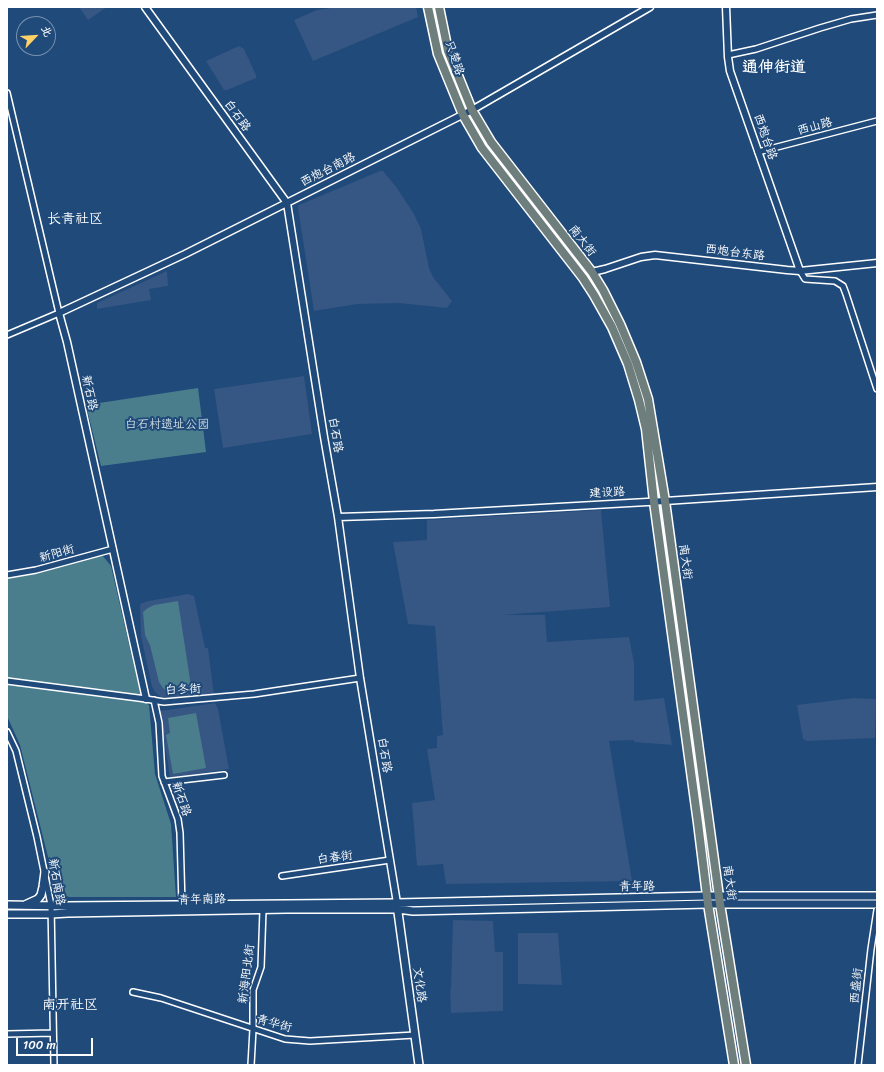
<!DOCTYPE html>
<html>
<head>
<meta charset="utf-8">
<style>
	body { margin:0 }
	#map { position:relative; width:884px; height:1072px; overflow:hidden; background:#1f4a7a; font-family:Sriracha,"LXGW WenKai TC",sans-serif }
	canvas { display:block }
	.frame { position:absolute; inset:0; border:8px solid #fff; pointer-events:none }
	.north { position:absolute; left:16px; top:16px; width:40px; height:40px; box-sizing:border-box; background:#1f4a7a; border:1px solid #7992af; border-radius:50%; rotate:65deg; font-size:11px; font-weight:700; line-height:16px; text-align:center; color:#fff }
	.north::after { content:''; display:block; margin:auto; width:14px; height:18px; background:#ffd166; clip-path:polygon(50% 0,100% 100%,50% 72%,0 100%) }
	.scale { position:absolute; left:16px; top:1038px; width:77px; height:18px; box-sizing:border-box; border:2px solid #fff; border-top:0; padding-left:5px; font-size:12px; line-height:14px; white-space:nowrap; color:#fff; -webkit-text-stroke:3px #1f4a7a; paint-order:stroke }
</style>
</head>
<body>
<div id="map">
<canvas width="884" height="1072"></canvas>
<div class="frame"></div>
<div class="north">北</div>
<div class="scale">100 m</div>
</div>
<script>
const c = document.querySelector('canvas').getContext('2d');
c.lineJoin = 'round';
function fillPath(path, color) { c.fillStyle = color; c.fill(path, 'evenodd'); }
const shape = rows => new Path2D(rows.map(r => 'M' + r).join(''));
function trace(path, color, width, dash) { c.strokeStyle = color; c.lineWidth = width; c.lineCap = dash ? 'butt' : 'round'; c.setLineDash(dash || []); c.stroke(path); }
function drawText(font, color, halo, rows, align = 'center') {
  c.font = font + ' Sriracha,"LXGW WenKai TC",sans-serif'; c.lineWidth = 4; c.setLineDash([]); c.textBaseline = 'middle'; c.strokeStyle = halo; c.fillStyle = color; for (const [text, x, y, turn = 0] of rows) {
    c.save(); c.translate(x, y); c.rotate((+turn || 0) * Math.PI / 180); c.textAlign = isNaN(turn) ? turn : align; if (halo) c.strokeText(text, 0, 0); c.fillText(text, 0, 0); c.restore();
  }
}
const built = shape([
	[79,7,107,7,88,20],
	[337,7,416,7,418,17,313,61,294,20,317,10],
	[239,46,244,49,256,75,256,78,227,90,224,90,206,61],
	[380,171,383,171,397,188,414,214,421,229,429,268,433,277,452,301,447,308,399,303,357,304,314,311,298,208,299,205],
	[167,271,168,286,149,289,151,300,97,309,97,303],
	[304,376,312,434,223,448,214,389],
	[601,510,610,607,502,615,545,615,547,642,629,637,634,663,634,701,664,698,672,745,634,742,634,740,609,741,632,881,446,884,443,864,417,866,412,803,435,800,427,749,437,748,437,736,443,735,435,626,408,624,393,542,427,540,427,520],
	[188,594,194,596,205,648,208,648,214,695,168,699,161,697,156,693,152,687,141,636,140,604,148,601],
	[854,698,876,699,875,738,807,741,803,739,797,705],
	[215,703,218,709,229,769,170,778,160,711],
	[453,920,493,921,495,952,503,952,503,1011,451,1013,450,991,451,988],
	[518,933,558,933,562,985,518,984]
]);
const green = shape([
	[198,388,206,452,101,466,86,405],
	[102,555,111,566,142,701,149,705,155,774,171,824,176,897,69,897,59,893,55,885,20,745,7,716,7,579,39,573],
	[178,601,191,686,188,689,178,693,169,693,163,688,159,682,150,645,145,635,143,612,148,608,154,605],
	[196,713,206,768,173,774,166,735,170,733,168,718]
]);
const minor = shape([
	[728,55,756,49,820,28,851,19,877,15],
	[7,93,59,313,7,335],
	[758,152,877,121],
	[800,271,805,279,835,281,843,286,846,294,877,389],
	[7,575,36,570,113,549],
	[7,681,146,699,164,702,254,694,360,678],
	[154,700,159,723,162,776,178,819,180,833,182,905],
	[7,732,16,751,37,837,51,905,54,1065],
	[164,782,224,775],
	[282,876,390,860],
	[133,992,161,998,285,1039,310,1041,415,1035],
	[7,1034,53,1033],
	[251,1065,253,1029,253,990,261,967,263,910],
	[858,1065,871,949,877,910]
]);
const tertiary = shape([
	[145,7,287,203,324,437,338,517,360,678,397,903],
	[726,7,728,57,730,71,800,271],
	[592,272,605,269,641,257,655,255,787,270,800,271,877,263],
	[338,517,434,514,665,501,877,487],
	[146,699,67,342,59,313,185,254,472,110,650,7]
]);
const secondary = shape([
	[27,904,38,899,41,895,43,887,45,872],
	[7,905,67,906,397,903,707,896,877,896],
	[397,905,419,1065],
	[7,914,51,914,68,913,287,909,398,909,413,911,708,904,877,904]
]);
const primary = shape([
	[428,7,438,54,463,115,482,148,583,278,594,295,612,327,628,364,639,400,646,429,654,502,698,823,708,904,734,1065],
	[439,7,448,51,472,110,491,142,592,272,603,290,620,324,636,362,648,399,665,501,720,904,746,1065]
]);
const streetNames = [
	["只楚路",454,58,71],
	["白石路",237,116,54],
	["西山路",815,127,-15],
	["西炮台路",765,137,71],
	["西炮台南路",328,170,-27],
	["南大街",582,241,52],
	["西炮台东路",735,253,7],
	["新石路",89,393,78],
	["白石路",335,435,80],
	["建设路",607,493,-3],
	["新阳街",57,554,-16],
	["南大街",685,562,82],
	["白冬街",183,690,-3],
	["白石路",384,755,81],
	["新石路",181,799,71],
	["白春街",335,858,-8],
	["新石南路",56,882,80],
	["南大街",729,883,82],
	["青年路",637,887,-1],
	["青年南路",202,900,-1],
	["新海阳北街",247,974,-83],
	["文化路",419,985,82],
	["西盛街",857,986,-84],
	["青华街",274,1024,15]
];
const parkNames = [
	["白石村遗址公园",167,425]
];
const quarterNames = [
	["长青社区",75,219],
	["南开社区",70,1005]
];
const districtNames = [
	["通伸街道",774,68]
];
fillPath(built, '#365683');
fillPath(green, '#4a7e8c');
trace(minor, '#fff', 8);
trace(tertiary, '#fff', 9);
trace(secondary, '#fff', 10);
trace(primary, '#fff', 11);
trace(minor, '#1f4a7a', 5);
trace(tertiary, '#1f4a7a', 6);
trace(secondary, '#1f4a7a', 7);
trace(primary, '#6d7e7c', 8);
drawText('12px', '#fff', '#1f4a7a', streetNames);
drawText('12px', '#d2dfe2', '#1f4a7a', parkNames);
drawText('14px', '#fff', '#1f4a7a', quarterNames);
drawText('bold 16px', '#fff', '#1f4a7a', districtNames);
</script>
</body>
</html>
